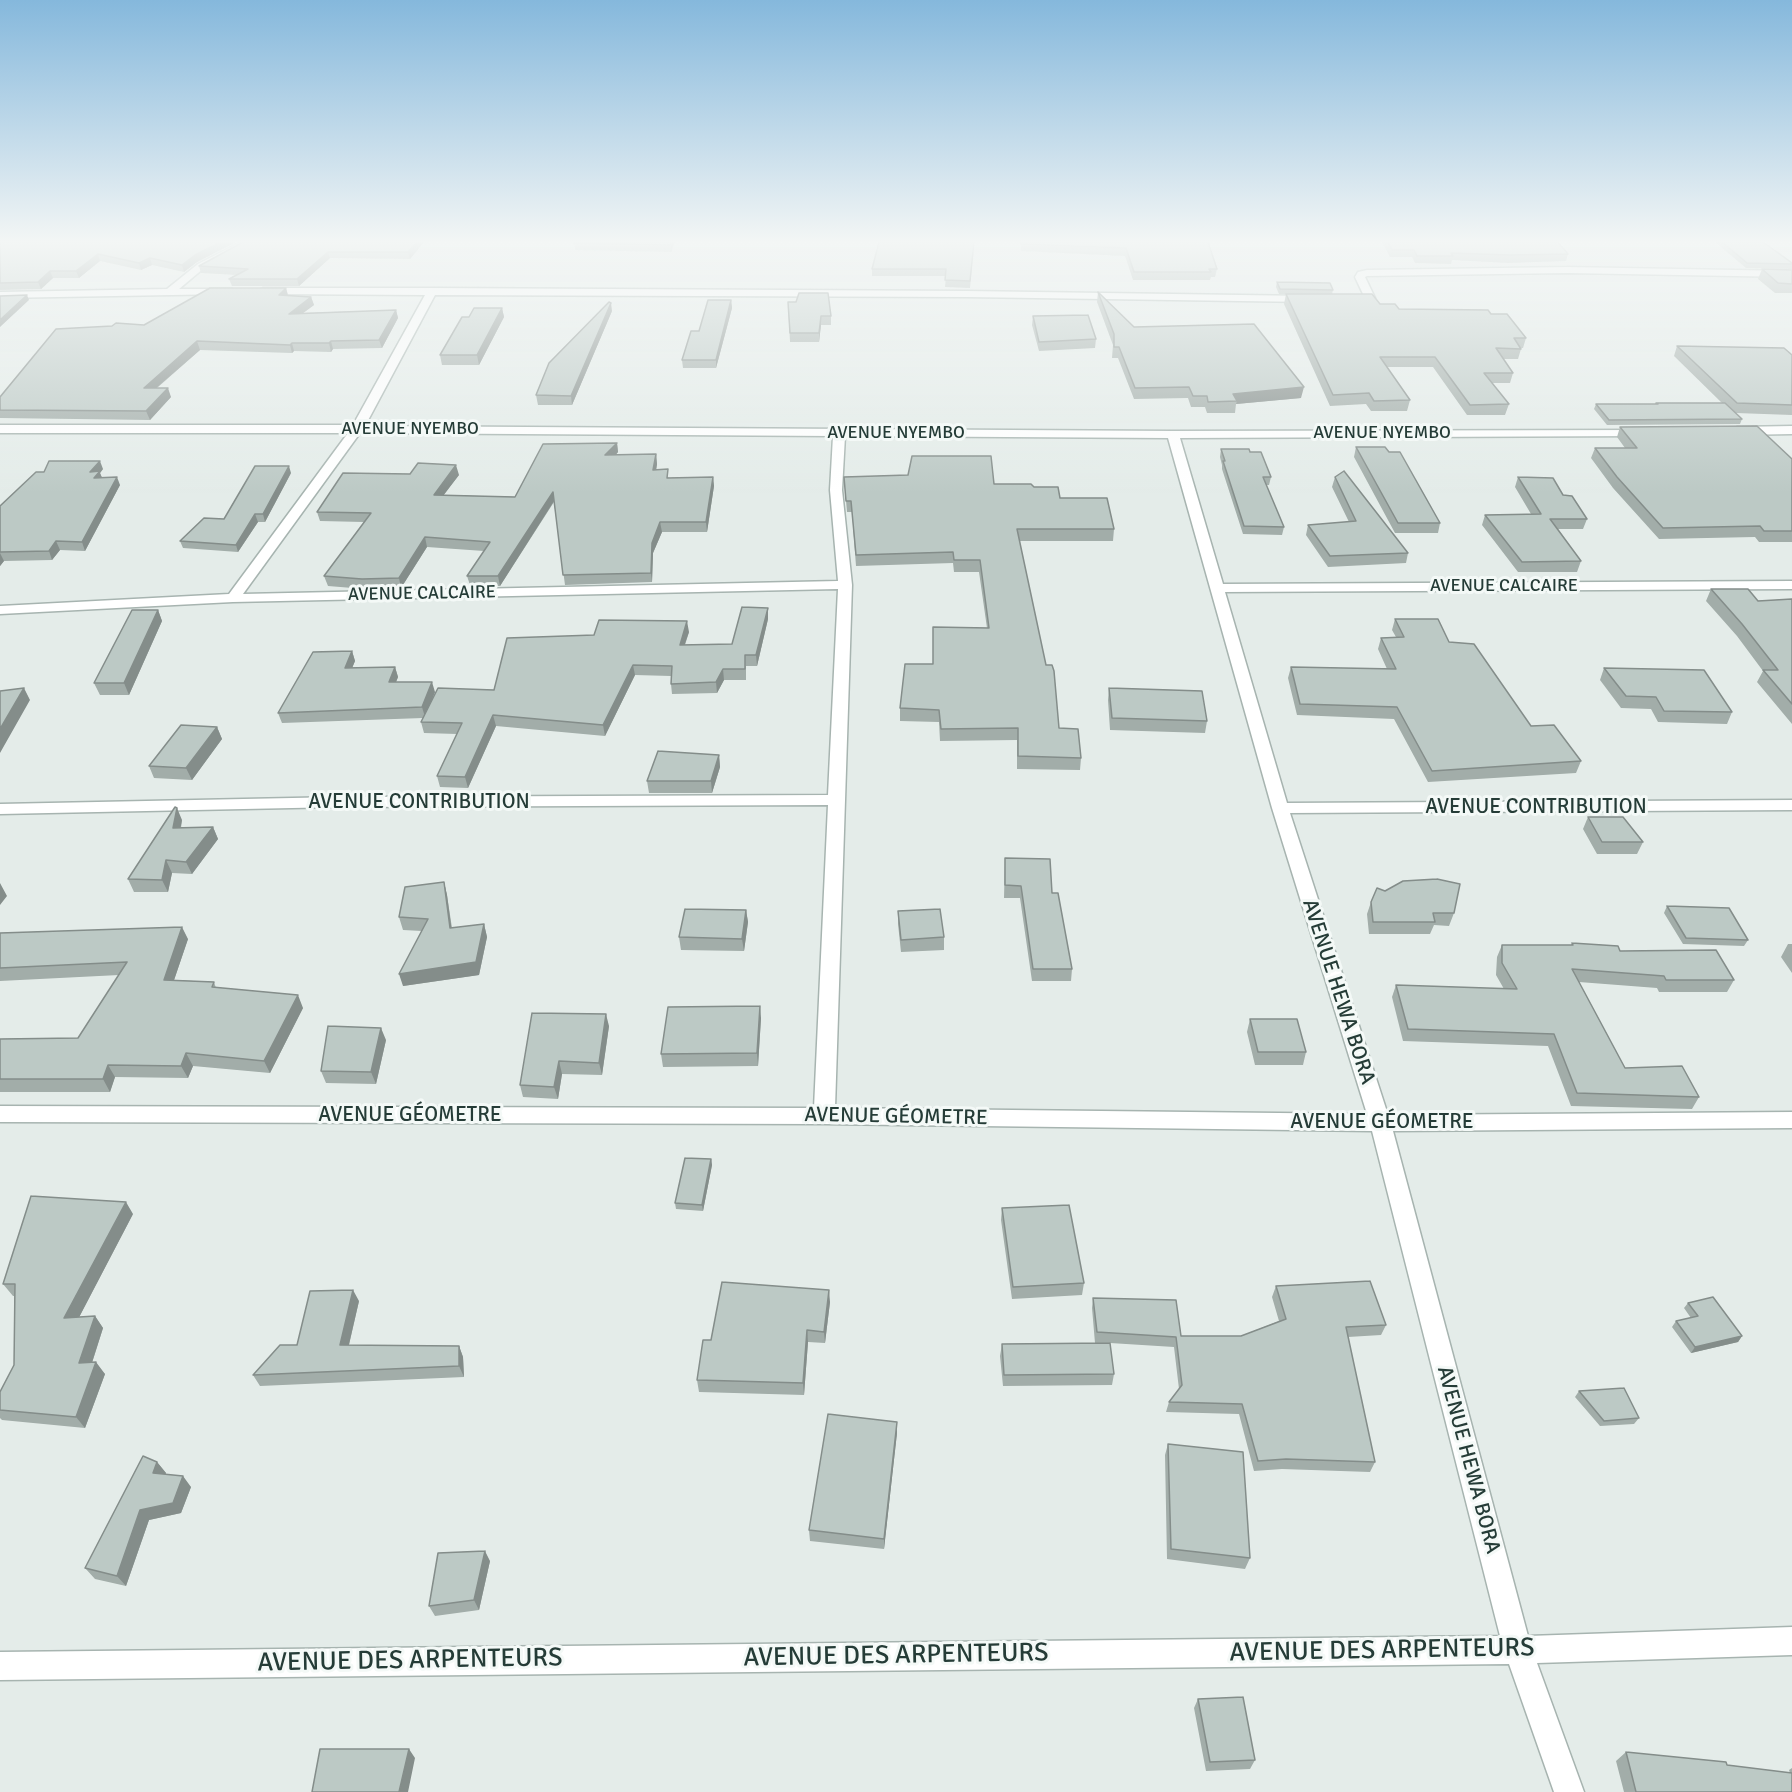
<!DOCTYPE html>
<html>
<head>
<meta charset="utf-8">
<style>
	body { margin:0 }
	canvas { display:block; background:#e4ece9 }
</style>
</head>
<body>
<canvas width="1792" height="1792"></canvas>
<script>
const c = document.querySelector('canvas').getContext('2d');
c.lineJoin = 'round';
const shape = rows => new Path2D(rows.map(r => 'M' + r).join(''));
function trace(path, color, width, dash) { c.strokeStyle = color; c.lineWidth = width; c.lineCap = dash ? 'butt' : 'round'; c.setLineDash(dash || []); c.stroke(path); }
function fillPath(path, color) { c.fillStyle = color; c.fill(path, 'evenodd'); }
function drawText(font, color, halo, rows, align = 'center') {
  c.font = font + ' Signika,sans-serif'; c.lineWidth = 6; c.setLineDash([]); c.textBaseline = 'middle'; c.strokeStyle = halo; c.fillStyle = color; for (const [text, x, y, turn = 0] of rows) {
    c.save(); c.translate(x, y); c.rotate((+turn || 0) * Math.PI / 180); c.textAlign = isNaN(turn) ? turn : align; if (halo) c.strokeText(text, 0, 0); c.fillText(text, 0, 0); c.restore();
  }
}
const minor = shape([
	[241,242,253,242,204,268,179,289,232,289,232,293,229,294,0,298,0,292,167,289,198,264,241,242],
	[1567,267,1792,271,1792,277,1567,273,1367,276,1365,277,1375,298,1374,300,1352,303,1347,300,1364,296,1355,277,1358,272,1367,270,1567,267],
	[432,288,967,291,1309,296,1314,299,1309,302,967,297,435,295,365,426,1173,431,1647,430,1647,434,1643,436,1180,438,1223,584,1792,581,1792,589,1225,592,1287,803,1792,800,1792,810,1290,813,1388,1115,1792,1112,1792,1128,1393,1131,1528,1636,1792,1627,1792,1655,1537,1663,1584,1792,1554,1792,1509,1664,0,1680,0,1652,1500,1636,1372,1131,824,1124,0,1122,0,1106,814,1108,828,805,341,807,0,814,0,804,341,797,828,795,838,589,233,602,0,614,0,606,229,594,348,433,0,433,0,425,353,425,425,295,263,294,258,291,263,288,432,288],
	[360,433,833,436,830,490,838,581,243,594,360,433],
	[845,436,1168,438,1272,808,1367,1114,835,1108,852,585,842,490,845,436],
	[1792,426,1792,434,1737,435,1731,431,1737,427,1792,426]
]);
const wall = shape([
	[0,242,236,242,197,262,184,272,152,265,141,270,100,261,79,278,53,278,41,289,0,290],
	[243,242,424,242,410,259,330,258,299,286,232,286,229,279,237,275,201,273,199,266],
	[574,242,675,242,671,252,575,250],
	[974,242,970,288,945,287,946,276,872,276,872,269],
	[1021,242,1208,242,1217,269,1215,277,1211,277,1210,280,1133,280,1125,256,1021,251],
	[1382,242,1558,242,1568,254,1566,261,1508,263,1452,260,1451,264,1415,263,1412,257,1390,257],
	[1715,242,1763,242,1792,263,1792,269,1746,268],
	[1762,269,1792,270,1792,293,1775,293,1758,279],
	[1277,282,1333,290,1332,294,1399,309,1491,314,1526,338,1523,348,1521,348,1521,349,1518,359,1503,359,1513,373,1510,383,1492,383,1509,404,1505,415,1467,415,1433,367,1387,367,1410,400,1407,411,1371,411,1366,404,1330,406,1284,304,1286,294,1331,294,1279,294,1276,287],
	[286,288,288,295,311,297,314,305,303,313,396,310,398,318,382,348,333,349,331,352,294,351,292,353,200,350,157,388,171,397,150,420,0,418,0,397,144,325],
	[1098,292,1134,327,1301,398,1236,404,1235,413,1207,413,1205,407,1191,407,1188,398,1134,399,1118,358,1112,358,1113,345,1097,302],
	[731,300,732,308,716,368,683,368,682,360,699,331],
	[788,302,831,316,831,325,821,325,819,342,790,342],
	[502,308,504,317,479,365,442,365,440,355],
	[612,311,572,405,538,405,536,395],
	[1033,316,1096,339,1095,348,1039,351,1032,325],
	[1677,346,1792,355,1792,415,1736,413,1742,419,1740,424,1607,425,1594,409,1596,404,1656,404,1656,403,1722,403,1674,356],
	[1620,427,1792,459,1792,542,1759,542,1755,537,1659,539,1613,488,1591,458,1595,448,1625,448,1617,437],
	[617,443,618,452,616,455,656,454,657,464,656,469,669,478,713,477,714,486,707,532,662,532,653,553,652,582,565,585,554,502,500,586,470,585,467,576,484,551,427,547,401,588,365,589,328,586,324,576,364,522,320,521,317,512,459,475,443,495,515,497],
	[1356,447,1389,452,1440,523,1438,533,1395,533,1354,457],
	[1221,449,1250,452,1271,477,1269,485,1266,485,1284,527,1282,535,1243,534,1222,469,1222,465,1220,457],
	[103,469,100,473,102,478,120,485,85,551,60,550,52,560,4,561,0,566,0,506],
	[291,473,265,522,258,522,238,552,183,548,180,541,224,519],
	[844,477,994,484,1034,487,1060,498,1114,529,1113,541,1019,541,1059,728,1081,758,1080,770,1017,769,1017,740,940,741,939,722,900,721,900,708,933,664,933,627,987,628,979,572,954,572,953,563,856,566,852,512,847,512],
	[1335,477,1408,553,1406,563,1328,567,1306,535,1308,525,1349,522,1332,487],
	[1518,477,1563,495,1587,519,1583,529,1558,529,1581,561,1577,572,1518,572,1482,525,1485,515,1531,514,1515,487],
	[1711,589,1758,601,1792,599,1792,724,1757,682,1763,671,1737,636,1706,601],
	[768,608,768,619,757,666,746,666,746,680,724,680,717,693,672,694,671,684,671,676,635,675,605,736,496,726,468,788,440,787,437,776,457,734,424,733,421,722,423,718,282,723,278,713,352,651,355,661,352,668,395,667,398,677,396,682,435,692,431,703,494,690,689,632,685,645,732,644],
	[158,610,162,621,129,695,100,695,94,683],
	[1395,619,1449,642,1531,726,1581,761,1576,773,1428,782,1394,719,1297,715,1288,678,1291,667,1387,669,1378,649,1381,638,1396,637,1392,630],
	[1604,668,1732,712,1727,724,1658,722,1651,709,1621,708,1600,680],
	[1109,688,1207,721,1205,733,1110,730,1108,700],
	[217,727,222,739,192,780,154,778,149,766],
	[719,755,720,767,712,793,649,793,647,781],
	[1588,817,1643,842,1637,854,1597,854,1583,829],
	[182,820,181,828,213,827,218,839,192,874,172,873,168,892,134,892,128,879],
	[1005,858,1072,969,1071,981,1032,981,1020,898,1004,898],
	[444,882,447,895,452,928,484,924,487,937,479,975,403,986,422,931,403,930,399,917],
	[1385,891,1454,913,1449,926,1434,925,1430,934,1369,934,1367,914,1371,902],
	[1667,906,1748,940,1744,946,1683,944,1664,913],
	[746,910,748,922,744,951,681,950,679,937],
	[898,911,944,937,944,950,901,952,898,924],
	[0,933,188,939,174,980,214,982,216,988,303,1008,270,1073,193,1066,188,1078,115,1077,110,1092,0,1092,0,1039,78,1038,119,975,0,981],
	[1572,943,1620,951,1734,980,1727,992,1659,992,1657,988,1579,982,1625,1068,1699,1097,1692,1109,1571,1106,1548,1046,1403,1041,1392,997,1396,985,1504,989,1496,975,1497,957,1502,945,1571,945],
	[1788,944,1792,944,1792,973,1781,957],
	[761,1018,758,1066,663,1067,661,1054],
	[1250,1019,1306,1052,1303,1065,1255,1065,1247,1032],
	[609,1026,602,1075,562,1074,558,1099,523,1097,520,1085],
	[386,1040,376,1084,326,1083,321,1071],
	[711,1159,712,1165,703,1211,676,1209,675,1203],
	[1002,1208,1084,1283,1082,1295,1012,1299,1001,1220],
	[133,1214,79,1317,95,1316,103,1328,92,1363,105,1374,85,1428,2,1420,0,1418,0,1392,14,1365,14,1296,13,1296,3,1284],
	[1276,1286,1386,1325,1381,1335,1348,1337,1375,1462,1370,1472,1282,1469,1254,1471,1239,1414,1166,1412,1169,1402,1179,1389,1174,1347,1110,1343,1114,1374,1112,1385,1003,1386,1000,1356,1002,1344,1102,1343,1095,1343,1092,1308,1093,1298,1181,1336,1241,1336,1279,1321,1272,1297],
	[359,1301,349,1345,459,1346,463,1357,464,1377,260,1386,253,1375],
	[830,1302,825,1343,808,1342,804,1395,699,1392,697,1380,711,1340],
	[1688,1303,1742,1336,1738,1342,1691,1353,1672,1327,1676,1321,1691,1318,1684,1308],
	[1579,1391,1639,1418,1634,1424,1600,1426,1575,1397],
	[897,1433,884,1549,810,1541,809,1530],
	[1168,1444,1250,1558,1245,1569,1167,1559,1165,1455],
	[157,1462,166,1473,165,1474,191,1487,181,1513,149,1520,126,1586,95,1579,85,1568],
	[490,1561,479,1610,435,1616,429,1606],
	[1198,1699,1255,1760,1250,1769,1206,1771,1194,1708],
	[1626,1752,1790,1773,1789,1770,1792,1768,1792,1792,1624,1792,1616,1761]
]);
const shadedWall = shape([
	[221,242,236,242,197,262,184,272,182,265,195,255],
	[417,242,424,242,410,259,408,252],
	[672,242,675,242,671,252,670,245],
	[328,252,330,258,299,286,297,279],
	[98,254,100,261,79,278,76,271],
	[150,258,152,265,141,270,139,263],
	[50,271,53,278,41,289,38,282],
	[286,288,288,296,279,295],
	[27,295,29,300,0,327,0,320],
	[311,297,314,305,291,322,289,314],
	[731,300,732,308,716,368,716,360],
	[611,303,612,311,572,405,571,396],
	[502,308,504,317,479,365,477,355],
	[396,310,398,318,382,348,379,340],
	[821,316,821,325,819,342,819,333],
	[197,341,200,350,147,396,144,388],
	[331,341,333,349,331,352,329,343],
	[292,343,294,351,292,353,290,345],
	[1304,387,1301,398,1236,404,1237,401,1233,394],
	[168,388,171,397,150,420,146,411],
	[617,443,618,452,607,464,605,455],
	[656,454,657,464,655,479,653,470],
	[100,461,103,469,100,473,103,480,98,486,90,472],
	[456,465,459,475,437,504,434,495],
	[289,466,291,473,265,522,263,514],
	[117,477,120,485,85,551,82,542],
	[713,477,714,486,707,532,706,522],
	[553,492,554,501,500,586,498,576],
	[255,514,258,522,238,552,236,545],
	[660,522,662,532,653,553,652,582,651,573,652,543],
	[425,537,427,547,401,588,399,578],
	[56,541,60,550,52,560,49,551],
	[0,553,4,561,0,566],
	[768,608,768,619,757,666,756,655],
	[158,610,162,621,129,695,124,683],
	[687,621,689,632,681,655,680,645],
	[352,651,355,661,348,678,345,668],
	[633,665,635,675,605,736,603,725],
	[395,667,398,677,392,692,389,682],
	[723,669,724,680,717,693,716,682],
	[432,682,435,692,425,717,422,707],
	[24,688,30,700,0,753,0,729],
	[493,715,496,726,468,788,465,777],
	[217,727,222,739,192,780,186,768],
	[719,755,720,767,712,793,711,781],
	[177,808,182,820,178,840,173,828],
	[213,827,218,839,192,874,186,862],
	[166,860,172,873,168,892,162,880],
	[444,882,447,895,453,940,450,928],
	[0,883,7,896,0,905],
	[746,910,748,922,744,951,742,939],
	[484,924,487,937,479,975,403,986,399,974],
	[182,927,188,939,170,992,164,980],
	[298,995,303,1008,270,1073,264,1061],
	[760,1006,761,1018,758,1066,757,1053],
	[606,1014,609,1026,602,1075,599,1063],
	[381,1028,386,1040,376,1084,371,1072],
	[186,1053,193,1066,188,1078,181,1066],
	[559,1061,562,1074,558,1099,554,1087],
	[108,1065,115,1077,110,1092,103,1079],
	[711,1159,712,1165,703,1211,702,1205],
	[126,1202,133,1214,73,1329,64,1318],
	[353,1290,359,1301,346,1357,340,1345],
	[829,1290,830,1302,825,1343,824,1332],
	[95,1316,103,1328,88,1375,79,1363],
	[807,1330,808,1342,804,1395,803,1383],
	[1742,1336,1738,1342,1691,1353,1695,1347],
	[459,1346,463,1357,464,1377,459,1366],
	[96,1362,105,1374,85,1428,76,1417],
	[897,1422,897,1433,884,1549,884,1539],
	[157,1462,166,1473,162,1484,153,1473],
	[183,1476,191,1487,181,1513,149,1520,126,1586,117,1576,140,1510],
	[485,1551,490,1561,479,1610,474,1600],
	[409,1749,415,1758,408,1792,399,1792]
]);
const building = shape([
	[0,242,221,242,195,255,182,265,150,258,139,263,98,254,76,271,50,271,38,282,0,283,0,242],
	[243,242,417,242,408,252,328,252,297,279,229,279,248,269,199,266,243,242],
	[574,242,672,242,670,245,574,243,574,242],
	[879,242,974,242,970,281,945,280,946,269,872,269,879,242],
	[1021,242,1208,242,1217,269,1209,269,1211,272,1134,272,1126,248,1021,244,1021,242],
	[1388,242,1558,242,1568,254,1510,255,1451,253,1453,256,1417,256,1414,250,1392,250,1388,242],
	[1722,242,1763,242,1792,263,1792,264,1747,263,1722,242],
	[1762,269,1792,270,1792,284,1778,283,1762,269],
	[1277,282,1330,283,1333,290,1280,289,1277,282],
	[210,288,286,288,279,295,311,297,289,314,396,310,379,340,331,341,329,343,292,343,290,345,197,341,144,388,168,388,146,411,0,410,0,397,56,329,112,326,116,323,144,325,210,288],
	[1098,292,1134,327,1254,324,1304,387,1233,394,1237,401,1208,402,1207,396,1193,396,1189,387,1135,388,1119,347,1114,347,1114,334,1098,292],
	[799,293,828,293,831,316,821,316,819,333,790,333,788,302,796,302,799,293],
	[1286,294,1372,294,1380,304,1395,304,1399,309,1488,310,1491,314,1507,314,1526,338,1514,338,1521,349,1496,348,1513,373,1484,373,1509,404,1470,405,1435,357,1380,357,1410,400,1374,401,1369,393,1333,395,1286,294],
	[27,295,0,320,0,296,27,295],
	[708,300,731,300,716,360,682,360,691,331,699,331,708,300],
	[609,302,611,303,571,396,536,395,549,363,609,302],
	[474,308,502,308,477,355,440,355,462,317,469,317,474,308],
	[1088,315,1096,339,1039,342,1033,316,1088,315],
	[1677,346,1784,348,1792,355,1792,405,1737,403,1677,346],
	[1656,403,1725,403,1742,419,1609,420,1596,404,1658,404,1656,403],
	[1757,426,1792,459,1792,531,1764,531,1760,526,1663,528,1617,477,1595,448,1637,448,1620,427,1757,426],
	[617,443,605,455,656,454,653,470,668,469,667,478,713,477,706,522,660,522,652,543,651,573,563,575,553,492,498,576,467,576,490,542,425,537,399,578,362,579,324,576,371,513,317,512,343,473,410,474,418,463,456,465,434,495,515,497,543,444,617,443],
	[1356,447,1385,447,1389,452,1400,452,1440,523,1398,523,1356,447],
	[1221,449,1249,449,1250,452,1261,452,1271,477,1263,477,1284,527,1244,526,1223,461,1225,461,1221,449],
	[912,456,991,456,994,484,1031,484,1034,487,1058,487,1060,498,1107,498,1114,529,1017,529,1046,665,1052,665,1054,671,1059,728,1078,729,1081,758,1018,756,1018,728,941,729,939,710,900,708,905,664,933,664,933,627,989,628,980,560,954,560,953,552,856,555,851,501,846,501,844,477,908,475,912,456],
	[49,461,100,461,90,472,100,471,94,478,117,477,82,542,56,541,49,551,0,552,0,506,36,472,44,472,49,461],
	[255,466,289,466,263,514,255,514,236,545,180,541,204,518,224,519,255,466],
	[1344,471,1408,553,1330,556,1308,525,1356,521,1335,477,1344,471],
	[1518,477,1553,478,1563,495,1572,496,1587,519,1550,519,1581,561,1522,562,1485,515,1541,514,1518,477],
	[1711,589,1748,589,1758,601,1792,599,1792,704,1763,670,1778,670,1742,624,1711,589],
	[742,607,768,608,756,655,745,655,745,669,723,669,716,682,671,684,672,666,633,665,603,725,493,715,465,777,437,776,462,723,421,722,438,688,494,690,507,638,594,635,599,620,687,621,680,645,732,644,742,607],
	[132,610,158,610,124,683,94,683,132,610],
	[1395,619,1438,619,1449,642,1474,644,1531,726,1554,725,1581,761,1432,771,1397,707,1300,704,1291,667,1396,669,1381,638,1404,637,1395,619],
	[352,651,345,668,395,667,389,682,432,682,422,707,278,713,313,652,352,651],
	[1604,668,1704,670,1732,712,1664,711,1656,697,1626,696,1604,668],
	[24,688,0,729,0,691,24,688],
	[1109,688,1202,691,1207,721,1112,718,1109,688],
	[181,725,217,727,186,768,149,766,181,725],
	[658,751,719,755,711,781,647,781,658,751],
	[175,807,177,808,173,828,213,827,186,862,166,860,162,880,128,879,175,807],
	[1588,817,1623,817,1643,842,1602,842,1588,817],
	[1005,858,1050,859,1052,893,1058,893,1072,969,1033,969,1021,886,1005,885,1005,858],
	[1437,879,1460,884,1454,913,1433,913,1435,922,1373,922,1371,902,1377,888,1385,891,1403,881,1437,879],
	[444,882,450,928,484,924,476,962,399,974,428,919,399,917,405,887,444,882],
	[1667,906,1729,908,1748,940,1686,938,1667,906],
	[685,909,746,910,742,939,679,937,685,909],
	[940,909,944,937,901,940,898,911,940,909],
	[182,927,164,980,214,982,212,987,298,995,264,1061,186,1053,181,1066,108,1065,103,1079,0,1079,0,1039,78,1038,127,962,0,968,0,933,182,927],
	[1572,943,1618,946,1620,951,1716,950,1734,980,1666,980,1664,976,1572,969,1625,1068,1682,1066,1699,1097,1577,1093,1554,1034,1408,1029,1396,985,1517,989,1502,963,1502,945,1573,945,1572,943],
	[760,1006,757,1053,661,1054,668,1007,760,1006],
	[532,1013,606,1014,599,1063,559,1061,554,1087,520,1085,532,1013],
	[1250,1019,1297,1019,1306,1052,1258,1052,1250,1019],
	[328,1026,381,1028,371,1072,321,1071,328,1026],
	[685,1158,711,1159,702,1205,675,1203,685,1158],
	[31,1196,126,1202,64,1318,95,1316,79,1363,96,1362,76,1417,0,1410,0,1392,14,1365,15,1284,3,1284,31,1196],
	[1069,1205,1084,1283,1013,1287,1002,1208,1069,1205],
	[1370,1281,1386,1325,1346,1327,1375,1462,1286,1459,1258,1461,1242,1404,1169,1402,1182,1385,1176,1337,1097,1332,1093,1298,1176,1300,1181,1336,1241,1336,1286,1319,1276,1286,1370,1281],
	[722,1282,829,1290,824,1332,807,1330,803,1383,697,1380,703,1340,711,1340,722,1282],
	[353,1290,340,1345,459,1346,459,1366,253,1375,280,1345,297,1345,310,1291,353,1290],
	[1713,1297,1742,1336,1695,1347,1676,1321,1698,1316,1688,1303,1713,1297],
	[1110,1343,1114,1374,1004,1375,1002,1344,1110,1343],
	[1624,1388,1639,1418,1604,1421,1579,1391,1624,1388],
	[828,1414,897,1422,884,1539,809,1530,828,1414],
	[1168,1444,1243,1452,1250,1558,1171,1549,1168,1444],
	[143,1456,157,1462,153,1473,183,1476,173,1503,140,1510,117,1576,85,1568,143,1456],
	[485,1551,474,1600,429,1606,438,1553,485,1551],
	[1243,1697,1255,1760,1210,1762,1198,1699,1243,1697],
	[320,1749,409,1749,399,1792,312,1792,320,1749],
	[1626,1752,1726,1762,1727,1765,1792,1773,1792,1792,1636,1792,1626,1752]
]);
const farStreetnames = [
	["AVENUE NYEMBO",410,429],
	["AVENUE NYEMBO",896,433],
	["AVENUE NYEMBO",1382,433],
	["AVENUE CALCAIRE",1504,586],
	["AVENUE CALCAIRE",422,594,-1]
];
const streetNames = [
	["AVENUE CONTRIBUTION",419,802],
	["AVENUE CONTRIBUTION",1536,807],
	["AVENUE HEWA BORA",1338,992,72],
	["AVENUE GÉOMETRE",410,1115],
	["AVENUE GÉOMETRE",896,1117,1],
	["AVENUE GÉOMETRE",1382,1122],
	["AVENUE HEWA BORA",1468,1460,75]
];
const nearStreetnames = [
	["AVENUE DES ARPENTEURS",1382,1651,-1],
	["AVENUE DES ARPENTEURS",896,1656,-1],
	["AVENUE DES ARPENTEURS",410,1661,-1]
];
trace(minor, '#a7b4b0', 3);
fillPath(minor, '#fff');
fillPath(wall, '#a2ada9');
fillPath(shadedWall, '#848d8a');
fillPath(building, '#bcc9c5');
trace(building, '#848d8a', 1.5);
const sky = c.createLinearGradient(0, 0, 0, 493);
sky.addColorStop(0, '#85b8dc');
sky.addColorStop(0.49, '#f3f6f5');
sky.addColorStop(1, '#f3f6f500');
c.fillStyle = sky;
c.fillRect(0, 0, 1792, 493);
drawText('18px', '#253c37', '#f4f9f7', farStreetnames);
drawText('21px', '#253c37', '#f4f9f7', streetNames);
drawText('26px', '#253c37', '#f4f9f7', nearStreetnames);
</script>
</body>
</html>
